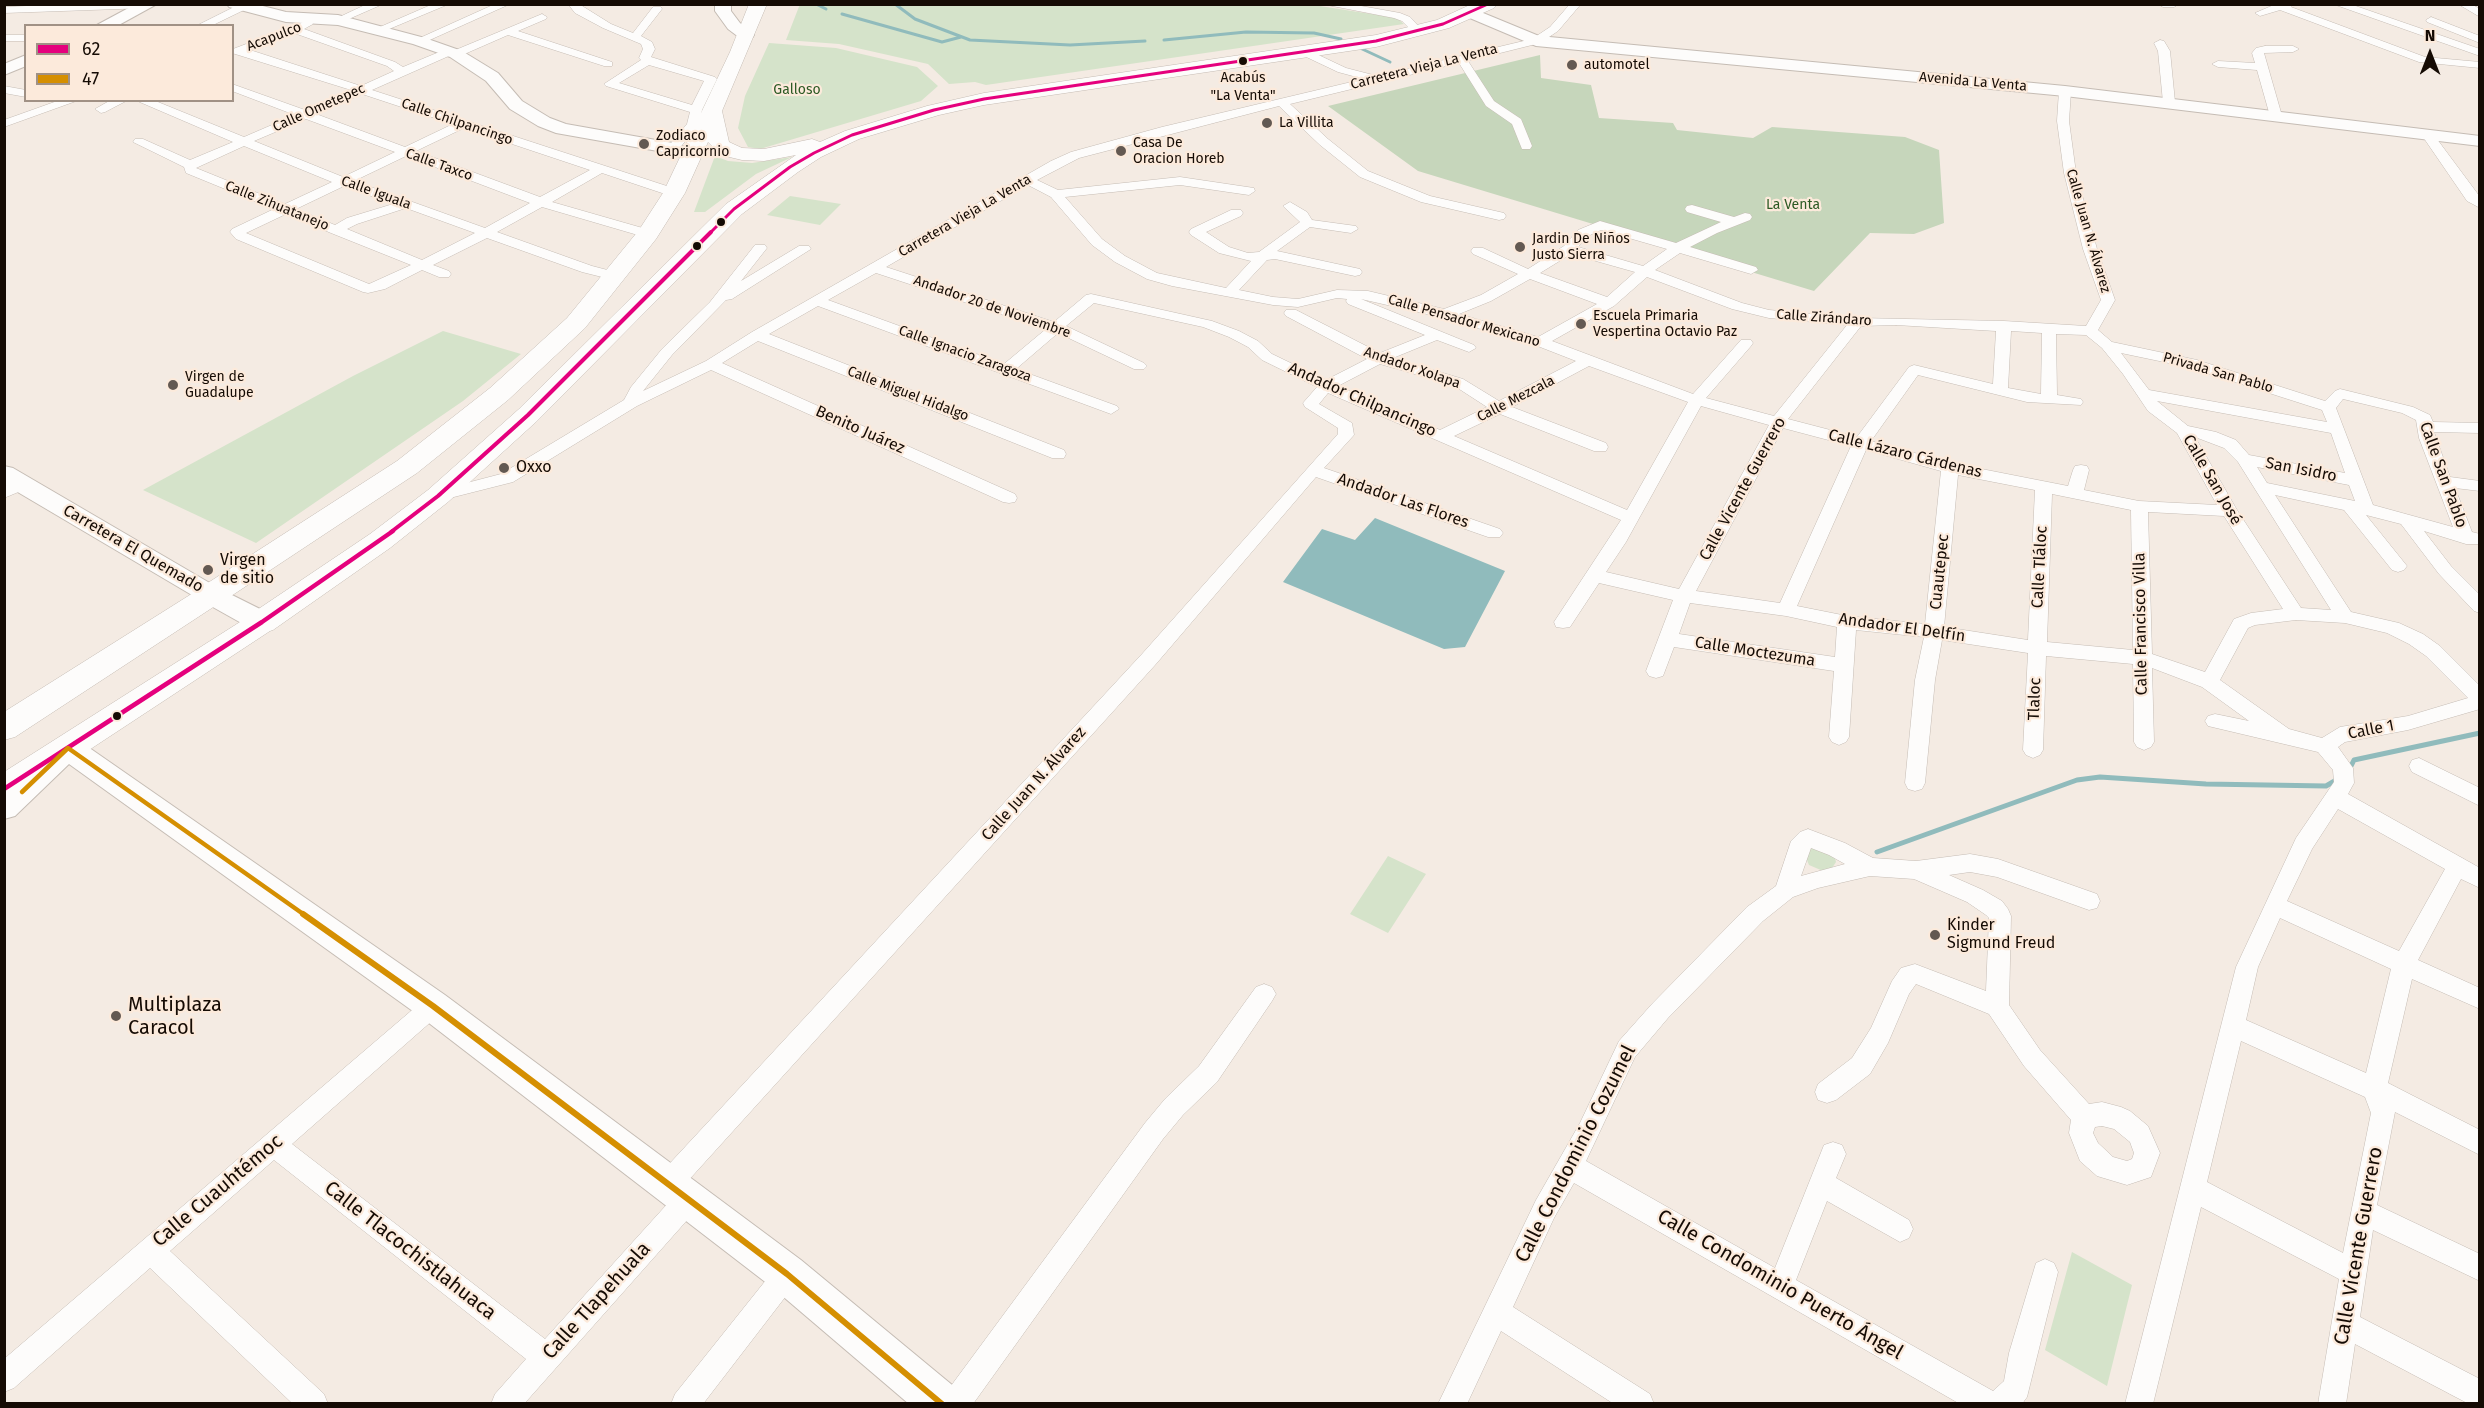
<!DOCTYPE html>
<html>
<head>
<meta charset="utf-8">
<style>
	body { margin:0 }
	#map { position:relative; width:2484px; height:1408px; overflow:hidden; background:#f4ebe3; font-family:"Fira Sans",sans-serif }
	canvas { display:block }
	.frame { position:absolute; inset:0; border:6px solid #150b04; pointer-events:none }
	.legend { position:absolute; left:24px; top:24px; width:210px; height:78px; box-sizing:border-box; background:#fceadb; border:2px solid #a09185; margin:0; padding:8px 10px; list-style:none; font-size:18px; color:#150b04 }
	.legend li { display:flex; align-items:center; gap:12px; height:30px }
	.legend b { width:30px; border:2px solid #a09185 }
	.north { position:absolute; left:2400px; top:24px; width:60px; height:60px; -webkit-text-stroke:4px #fceadb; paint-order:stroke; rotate:0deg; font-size:16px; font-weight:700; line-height:24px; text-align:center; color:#150b04 }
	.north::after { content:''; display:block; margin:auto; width:21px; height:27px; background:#150b04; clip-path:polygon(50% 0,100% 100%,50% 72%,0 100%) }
</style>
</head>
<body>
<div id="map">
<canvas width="2484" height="1408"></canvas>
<div class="frame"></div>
<ul class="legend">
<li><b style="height:8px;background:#e5007d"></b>62</li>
<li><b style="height:8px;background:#d58f01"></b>47</li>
</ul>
<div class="north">N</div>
</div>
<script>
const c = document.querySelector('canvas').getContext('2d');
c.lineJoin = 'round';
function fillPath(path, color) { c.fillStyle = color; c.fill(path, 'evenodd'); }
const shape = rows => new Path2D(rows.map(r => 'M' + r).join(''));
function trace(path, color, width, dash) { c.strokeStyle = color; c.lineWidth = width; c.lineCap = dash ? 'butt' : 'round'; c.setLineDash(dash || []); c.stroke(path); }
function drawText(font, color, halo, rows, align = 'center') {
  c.font = font + ' "Fira Sans",sans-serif'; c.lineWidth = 4.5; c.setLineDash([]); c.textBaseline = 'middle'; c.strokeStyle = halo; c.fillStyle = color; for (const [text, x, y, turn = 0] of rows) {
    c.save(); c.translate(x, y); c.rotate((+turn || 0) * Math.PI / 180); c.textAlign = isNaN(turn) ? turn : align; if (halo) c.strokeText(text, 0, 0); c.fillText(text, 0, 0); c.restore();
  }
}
const green = shape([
	[800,4,1307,4,1397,18,1404,24,986,85,975,82,949,84,928,64,839,44,786,40],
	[769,43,836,48,917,67,938,86,921,101,760,149,748,147,738,128,745,96],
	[715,156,728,161,752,163,792,157,756,174,705,212,694,212],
	[790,196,841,204,820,225,767,215],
	[443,331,521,354,463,401,256,543,143,490,353,376],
	[1813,846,1835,858,1836,862,1832,868,1823,871,1809,865,1804,853],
	[1388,856,1426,874,1388,933,1350,914],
	[2072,1252,2132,1285,2107,1386,2045,1350]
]);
const forest = shape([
	[1540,55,1541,78,1591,85,1599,118,1673,123,1677,130,1753,138,1772,127,1905,137,1939,150,1944,223,1914,234,1870,233,1814,291,1418,171,1328,106]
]);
const water = shape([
	[1375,518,1505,571,1465,647,1444,649,1283,582,1322,529,1355,540]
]);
const streamFar1 = shape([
	[816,4,826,9],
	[895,4,915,19,970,40,1070,45,1145,41],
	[842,14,942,42,961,37],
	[1164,40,1246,32,1314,33,1341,39],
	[1360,48,1390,62]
]);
const stream = shape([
	[2349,770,2354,760,2480,733],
	[1877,852,2077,780,2100,777,2206,784,2326,786,2338,779]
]);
const street = shape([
	[71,4,153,4,153,5,148,8,4,13,4,7,71,4],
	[245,4,247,7,246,9,211,26,196,26,238,5,245,4],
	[367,4,383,4,342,22,338,23,333,20,367,4],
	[433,4,449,4,382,32,378,33,373,30,433,4],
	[495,4,510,4,423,43,419,44,413,41,495,4],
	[568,4,579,4,611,24,633,33,653,7,661,7,662,9,641,36,652,42,655,49,651,57,715,77,717,79,702,110,699,125,677,151,669,151,667,148,687,124,690,112,606,86,604,84,641,60,639,58,643,49,641,44,603,28,575,13,568,4],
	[649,65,704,81,692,105,619,83,649,65],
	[1322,4,1350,4,1400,13,1410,17,1423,31,1422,33,1414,33,1402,21,1394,18,1322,4],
	[1570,4,1581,4,1558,31,1540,43,1468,61,1494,101,1521,119,1532,146,1530,149,1522,149,1512,124,1486,106,1459,63,1290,104,1328,139,1368,171,1430,196,1504,213,1506,216,1504,219,1499,220,1421,202,1360,177,1320,145,1279,106,1079,158,1037,180,1058,190,1180,177,1254,188,1255,191,1249,195,1180,185,1065,197,1102,239,1125,256,1157,273,1226,288,1251,261,1219,253,1191,235,1189,232,1191,229,1231,210,1241,210,1243,213,1241,216,1206,232,1229,247,1248,253,1259,252,1300,222,1283,206,1290,202,1307,212,1312,220,1356,226,1358,229,1351,233,1310,227,1277,251,1360,269,1362,272,1360,275,1355,276,1275,259,1267,260,1239,290,1273,297,1298,299,1337,290,1368,291,1444,309,1481,295,1518,274,1473,254,1471,251,1473,248,1483,248,1528,269,1564,246,1578,230,1600,221,1676,243,1721,222,1687,212,1685,209,1687,206,1692,205,1734,217,1745,213,1750,214,1752,217,1750,220,1717,233,1690,247,1756,267,1758,270,1751,274,1680,253,1655,270,1742,303,1769,310,1857,318,2004,321,2086,326,2101,300,2083,249,2064,173,2057,121,2059,91,2065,88,2071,91,2069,121,2076,173,2097,249,2115,300,2098,330,2112,342,2197,360,2325,401,2335,391,2340,389,2413,407,2430,415,2433,422,2480,423,2480,433,2434,432,2450,477,2480,481,2480,491,2455,488,2472,532,2480,534,2480,544,2466,544,2424,531,2451,566,2480,595,2480,613,2474,611,2439,574,2401,524,2366,515,2407,566,2404,570,2398,572,2392,570,2344,510,2275,495,2351,612,2399,623,2423,634,2440,646,2480,686,2480,709,2408,730,2345,742,2338,747,2353,768,2354,783,2348,794,2480,868,2480,888,2461,879,2418,960,2480,988,2480,1009,2412,979,2388,1083,2480,1130,2480,1155,2395,1112,2377,1205,2480,1254,2480,1281,2373,1230,2360,1317,2480,1379,2480,1404,2469,1404,2355,1344,2346,1404,2318,1404,2339,1279,2201,1207,2153,1404,2125,1404,2236,967,2296,838,2334,782,2333,770,2318,752,2208,726,2205,721,2208,716,2215,714,2249,721,2202,687,2152,668,2154,742,2151,747,2144,750,2137,747,2134,742,2133,664,2046,656,2043,750,2040,755,2033,758,2026,755,2023,750,2028,653,1942,640,1935,680,1925,783,1922,789,1915,791,1908,789,1905,783,1915,680,1924,637,1856,630,1849,737,1846,742,1839,745,1832,742,1829,737,1834,671,1674,647,1663,676,1656,678,1649,676,1646,671,1673,600,1599,583,1570,627,1563,628,1556,627,1554,622,1621,520,1328,393,1319,404,1352,423,1354,435,1324,468,1500,529,1503,533,1500,537,1488,537,1316,477,1156,664,677,1193,668,1197,659,1193,655,1184,659,1175,1142,654,1338,434,1338,428,1305,407,1303,403,1317,387,1262,360,1248,347,1229,337,1203,327,1094,303,1066,326,1144,363,1147,366,1144,369,1134,369,1058,333,1016,369,1117,406,1119,409,1111,414,818,306,769,334,1064,450,1066,454,1064,458,1052,458,758,341,722,363,1015,494,1017,498,1015,502,1009,503,1003,502,711,370,637,406,513,482,438,501,432,500,430,496,432,492,501,474,624,400,631,387,662,349,710,302,755,245,765,245,767,248,741,281,799,246,809,246,811,249,732,299,726,300,672,355,643,391,706,361,752,332,1051,161,1071,152,1162,127,1364,79,1338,72,1300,54,1300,50,1308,50,1346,68,1377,76,1532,39,1550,27,1570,4],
	[1028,185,1051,197,1092,245,1115,262,1147,279,1172,286,1273,305,1298,307,1337,298,1347,299,1346,301,1348,304,1425,335,1380,353,1296,310,1286,310,1284,313,1286,316,1367,359,1326,380,1272,354,1258,341,1239,331,1212,321,1091,294,1086,295,1054,322,886,267,1028,185],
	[1601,230,1667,249,1643,266,1578,247,1588,236,1601,230],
	[1571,254,1635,272,1607,297,1540,273,1571,254],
	[876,273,1046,329,1004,364,828,300,876,273],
	[1647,277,1732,309,1769,318,1847,325,1774,416,1706,398,1751,346,1753,343,1751,340,1741,340,1693,394,1552,341,1614,306,1647,277],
	[1530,279,1597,304,1538,337,1459,314,1491,301,1530,279],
	[1361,299,1440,317,1535,345,1576,361,1499,401,1463,379,1393,358,1437,340,1469,352,1476,348,1474,345,1361,299],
	[1896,325,1996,331,1993,384,1914,365,1909,367,1857,437,1788,419,1861,326,1896,325],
	[2011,331,2042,333,2041,394,2008,388,2011,331],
	[2056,334,2086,335,2102,348,2123,374,2148,411,2177,433,2217,505,2139,501,2084,490,2089,470,2087,466,2081,465,2075,466,2073,470,2068,486,1951,463,1871,441,1918,375,2027,402,2081,405,2083,402,2081,399,2057,395,2056,334],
	[2121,353,2188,367,2322,410,2327,422,2149,390,2121,353],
	[1380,364,1453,385,1487,407,1440,430,1338,386,1380,364],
	[1589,366,1688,402,1627,510,1454,436,1500,414,1594,451,1606,451,1608,447,1606,443,1512,407,1589,366],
	[2343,399,2402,413,2416,420,2419,438,2453,527,2373,505,2336,408,2343,399],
	[2157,401,2331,433,2345,473,2249,455,2236,440,2216,432,2188,426,2157,401],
	[1701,406,1769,425,1679,589,1606,572,1626,542,1701,406],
	[1783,428,1851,446,1780,603,1696,591,1783,428],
	[2195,437,2224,448,2238,462,2331,610,2301,608,2237,510,2195,437],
	[1866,450,1941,471,1925,624,1847,616,1797,606,1866,450],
	[2257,467,2349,485,2355,501,2267,483,2257,467],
	[1958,475,2035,490,2028,640,1944,627,1958,475],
	[2052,494,2131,510,2133,650,2047,642,2052,494],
	[2148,512,2224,516,2283,609,2251,613,2234,619,2205,672,2152,654,2148,512],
	[1690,603,1786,616,1837,627,1835,657,1679,634,1690,603],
	[2296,620,2345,623,2387,633,2409,644,2426,656,2468,698,2408,716,2340,727,2322,738,2289,729,2220,680,2248,628,2255,625,2296,620],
	[2338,809,2445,869,2399,951,2287,901,2312,849,2338,809],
	[2280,918,2391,969,2366,1073,2246,1020,2258,967,2280,918],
	[2241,1041,2365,1097,2371,1113,2343,1253,2207,1182,2241,1041],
	[2158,4,2179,4,2174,7,2163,7,2158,4],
	[2276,4,2294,4,2291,7,2425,57,2480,62,2480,68,2419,62,2280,10,2260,16,2255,13,2276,4],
	[2333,4,2350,4,2480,49,2480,56,2333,4],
	[2458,4,2471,4,2480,9,2480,17,2458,4],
	[542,14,547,17,546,19,518,31,612,62,612,66,604,66,508,35,460,56,451,55,372,90,679,190,680,193,674,197,602,173,552,202,653,231,655,234,653,237,648,238,542,207,497,232,592,266,619,273,621,276,619,279,614,280,582,272,487,238,433,265,449,271,451,274,449,277,439,277,422,270,385,289,368,293,363,292,236,239,230,232,232,229,274,209,186,173,184,167,133,142,135,139,143,139,190,160,233,142,135,100,153,100,244,137,295,115,232,91,232,84,305,110,351,90,232,53,233,49,304,22,312,22,313,24,304,29,395,62,403,67,444,50,453,51,542,14],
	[294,33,387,66,394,71,361,86,250,50,294,33],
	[362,94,453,124,405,147,316,114,362,94],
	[306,119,395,152,343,177,254,141,306,119],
	[464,128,590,170,540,197,416,151,464,128],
	[244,146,332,182,285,204,196,168,244,146],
	[406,156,530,203,485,228,354,181,406,156],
	[344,186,393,204,347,218,335,225,296,209,344,186],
	[406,208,475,233,422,260,347,229,357,224,406,208],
	[286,214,331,233,411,265,369,284,246,233,286,214],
	[2431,17,2480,36,2480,43,2427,22,2426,20,2431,17],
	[4,35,26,35,26,41,4,41,4,35],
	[2160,40,2164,41,2170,51,2175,102,2169,106,2163,102,2158,51,2154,43,2160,40],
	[2265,46,2293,46,2299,49,2293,52,2264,53,2282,116,2276,120,2270,116,2257,70,2218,67,2212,64,2218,61,2255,63,2252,53,2256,48,2265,46],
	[4,86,26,90,26,97,4,93,4,86],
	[60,100,79,100,4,127,4,120,60,100],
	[111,100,128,100,105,112,101,113,95,109,111,100],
	[2427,130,2431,131,2480,197,2480,208,2467,201,2421,134,2427,130],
	[22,479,28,480,30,484,28,488,4,498,4,486,22,479],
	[2419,758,2480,788,2480,806,2412,772,2409,766,2412,760,2419,758],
	[1808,829,1845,843,1873,858,1916,861,1970,854,1998,859,2097,894,2100,901,2097,908,2089,910,1997,877,1970,872,1949,875,1983,890,2002,901,2008,909,2011,916,2009,1005,2040,1050,2089,1104,2102,1102,2121,1107,2130,1111,2148,1126,2160,1153,2151,1177,2127,1185,2097,1176,2080,1161,2069,1133,2071,1120,2024,1066,1989,1014,1916,984,1909,994,1888,1043,1870,1074,1836,1100,1827,1103,1818,1100,1815,1092,1818,1084,1852,1058,1871,1028,1892,981,1901,968,1915,964,1986,991,1989,918,1986,915,1967,902,1914,879,1870,876,1818,888,1793,897,1763,921,1668,1018,1635,1057,1586,1161,1775,1268,1824,1145,1833,1142,1842,1145,1846,1154,1836,1178,1909,1220,1913,1229,1909,1238,1900,1242,1827,1201,1796,1280,1993,1391,2004,1381,2009,1353,2036,1263,2045,1259,2054,1263,2058,1272,2027,1397,2022,1404,1960,1404,1574,1183,1554,1218,1513,1307,1650,1394,1654,1404,1614,1404,1501,1331,1467,1404,1438,1404,1536,1200,1580,1123,1619,1041,1652,1004,1747,907,1776,886,1791,841,1800,832,1808,829],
	[1811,848,1829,855,1845,864,1801,876,1811,848],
	[2102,1126,2114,1129,2130,1142,2134,1153,2132,1159,2127,1161,2113,1157,2098,1143,2093,1133,2095,1127,2102,1126],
	[1264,984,1272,987,1276,994,1272,1001,1217,1082,1183,1115,1163,1139,973,1404,941,1404,945,1394,1145,1123,1165,1099,1199,1066,1256,987,1264,984],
	[433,996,441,999,445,1006,441,1013,292,1144,545,1339,679,1191,688,1187,697,1191,701,1200,697,1209,524,1404,491,1404,495,1394,526,1359,274,1160,170,1251,324,1394,328,1404,293,1404,150,1268,14,1388,4,1392,4,1359,425,999,433,996],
	[787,1261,796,1265,800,1274,796,1283,703,1404,671,1404,675,1394,778,1265,787,1261]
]);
const secondary = shape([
	[136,4,157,4,117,26,95,26,136,4],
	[227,4,255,4,286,12,338,15,425,38,462,51,498,73,522,101,550,118,566,124,673,143,696,151,699,155,696,159,690,160,669,153,556,133,538,126,510,109,486,81,450,57,413,44,338,25,286,22,229,7,227,4],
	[715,4,731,4,731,11,740,23,754,35,752,38,740,38,728,29,715,11,715,4],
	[1471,8,1539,36,2065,86,2480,136,2480,146,2065,96,1536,46,1465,16,1463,13,1471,8],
	[26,55,26,66,4,75,4,64,26,55],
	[4,466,13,468,220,589,272,615,275,622,272,629,262,631,252,629,202,601,4,484,4,466],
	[68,737,78,740,445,995,801,1260,957,1389,963,1404,909,1404,773,1288,421,1017,69,764,15,816,4,819,4,788,58,740,68,737]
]);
const primary = shape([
	[211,585,221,588,226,595,221,602,15,737,4,740,4,712,201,588,211,585],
	[262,612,273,615,277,622,273,629,16,798,4,802,4,772,251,615,262,612]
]);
const highway = shape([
	[749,4,767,4,722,111,729,142,742,148,764,149,812,139,820,142,845,131,927,106,984,93,1376,35,1437,20,1472,4,1497,4,1494,8,1449,28,1376,47,984,105,939,115,859,139,821,157,798,172,742,214,537,421,448,502,390,548,273,630,262,633,251,630,246,622,251,614,370,534,428,490,519,409,726,204,796,155,764,161,742,160,721,155,708,142,685,193,656,239,585,328,508,400,417,473,222,602,211,606,200,602,196,595,200,588,397,461,490,388,567,318,639,230,663,193,730,52,749,4]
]);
const bus1Far2 = shape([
	[710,233,734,209,790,167,814,153,852,135,934,110,984,99,1376,41,1443,24,1488,4]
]);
const bus1Far1 = shape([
	[391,532,438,496,528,415,711,232]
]);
const bus1 = shape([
	[4,789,262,622,393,531]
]);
const bus2Far1 = shape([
	[22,792,68,748,306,916]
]);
const bus2 = shape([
	[303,914,433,1006,787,1274,942,1404]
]);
const markers = [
	[1243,61,5,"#150b04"],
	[1572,65,6,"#635952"],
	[1267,123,6,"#635952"],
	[644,144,6,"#635952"],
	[1121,151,6,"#635952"],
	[721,222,5,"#150b04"],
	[697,246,5,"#150b04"],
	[1520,247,6,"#635952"],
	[1581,324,6,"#635952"],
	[173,385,6,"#635952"],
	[504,468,6,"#635952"],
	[208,570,6,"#635952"],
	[117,716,5,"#150b04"],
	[1935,935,6,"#635952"],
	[116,1016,6,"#635952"]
];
const farStreetnames = [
	["Acapulco",274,37,-21],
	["Carretera Vieja La Venta",1424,67,-14],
	["Avenida La Venta",1973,82,5],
	["Calle Ometepec",319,108,-24],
	["Calle Chilpancingo",457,122,19],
	["Calle Taxco",439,165,20],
	["Calle Iguala",376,193,20],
	["Calle Zihuatanejo",277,206,22],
	["Carretera Vieja La Venta",965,216,-30],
	["Calle Juan N. Álvarez",2088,231,74],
	["Andador 20 de Noviembre",992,307,19],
	["Calle Zirándaro",1824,318,4],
	["Calle Pensador Mexicano",1464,321,16],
	["Calle Ignacio Zaragoza",965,354,20],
	["Andador Xolapa",1412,368,19],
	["Privada San Pablo",2218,373,16],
	["Calle Miguel Hidalgo",908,394,21],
	["Calle Mezcala",1516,399,-27]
];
const farPoinames = [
	["automotel",1584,65],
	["La Villita",1279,123],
	["Zodiaco",656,136],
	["Capricornio",656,152],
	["Casa De",1133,143],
	["Oracion Horeb",1133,159],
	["Jardin De Niños",1532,239],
	["Justo Sierra",1532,255],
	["Escuela Primaria",1593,316],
	["Vespertina Octavio Paz",1593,332],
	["Virgen de",185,377],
	["Guadalupe",185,393]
];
const busNames = [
	["Acabús",1243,78],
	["\"La Venta\"",1243,96]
];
const farParknames = [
	["Galloso",797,90],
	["La Venta",1793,205]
];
const streetNames = [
	["Andador Chilpancingo",1362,400,24],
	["Benito Juárez",860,430,24],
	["Calle Lázaro Cárdenas",1905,454,14],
	["San Isidro",2301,470,11],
	["Calle San Pablo",2443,475,70],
	["Calle San José",2212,480,60],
	["Calle Vicente Guerrero",1743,489,-61],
	["Andador Las Flores",1403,501,19],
	["Carretera El Quemado",133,549,30],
	["Calle Tláloc",2040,567,-87],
	["Cuautepec",1940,572,-84],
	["Calle Francisco Villa",2141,624,-91],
	["Andador El Delfín",1902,628,8],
	["Calle Moctezuma",1755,652,9],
	["Tlaloc",2035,699,-88],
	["Calle 1",2371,730,-11],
	["Calle Juan N. Álvarez",1034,784,-48]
];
const poiNames = [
	["Oxxo",516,468],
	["Virgen",220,561],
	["de sitio",220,579],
	["Kinder",1947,926],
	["Sigmund Freud",1947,944]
];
const nearPoinames = [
	["Multiplaza",128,1005],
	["Caracol",128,1028]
];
const nearStreetnames = [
	["Calle Condominio Cozumel",1576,1154,-63],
	["Calle Cuauhtémoc",218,1191,-40],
	["Calle Vicente Guerrero",2359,1246,-80],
	["Calle Tlacochistlahuaca",410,1251,38],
	["Calle Condominio Puerto Ángel",1780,1285,30],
	["Calle Tlapehuala",597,1301,-48]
];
fillPath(green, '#d5e3ca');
fillPath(forest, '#c6d6bb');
fillPath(water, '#90bbbc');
trace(streamFar1, '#90bbbc', 3);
trace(stream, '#90bbbc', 5);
trace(street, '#c5bcb4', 1);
trace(secondary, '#c5bcb4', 2);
trace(primary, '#c5bcb4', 1);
trace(highway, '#c5bcb4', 1);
fillPath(street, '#fdfcfb');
fillPath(secondary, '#fdfcfb');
fillPath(primary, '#fdfcfb');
fillPath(highway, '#fdfcfb');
trace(bus1Far2, '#e5007d', 3);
trace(bus1Far1, '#e5007d', 4);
trace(bus1, '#e5007d', 4.5);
trace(bus2Far1, '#d58f01', 4.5);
trace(bus2, '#d58f01', 6);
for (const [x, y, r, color] of markers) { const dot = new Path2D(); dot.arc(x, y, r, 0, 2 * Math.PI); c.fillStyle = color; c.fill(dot); trace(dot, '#fceadb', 2); }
drawText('14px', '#150b04', '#fceadb', farStreetnames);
drawText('14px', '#150b04', '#fceadb', farPoinames, 'left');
drawText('14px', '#150b04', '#fceadb', busNames);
drawText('14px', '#2c5a24', '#fceadb', farParknames);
drawText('16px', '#150b04', '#fceadb', streetNames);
drawText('16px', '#150b04', '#fceadb', poiNames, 'left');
drawText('20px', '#150b04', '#fceadb', nearPoinames, 'left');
drawText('20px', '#150b04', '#fceadb', nearStreetnames);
</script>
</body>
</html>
